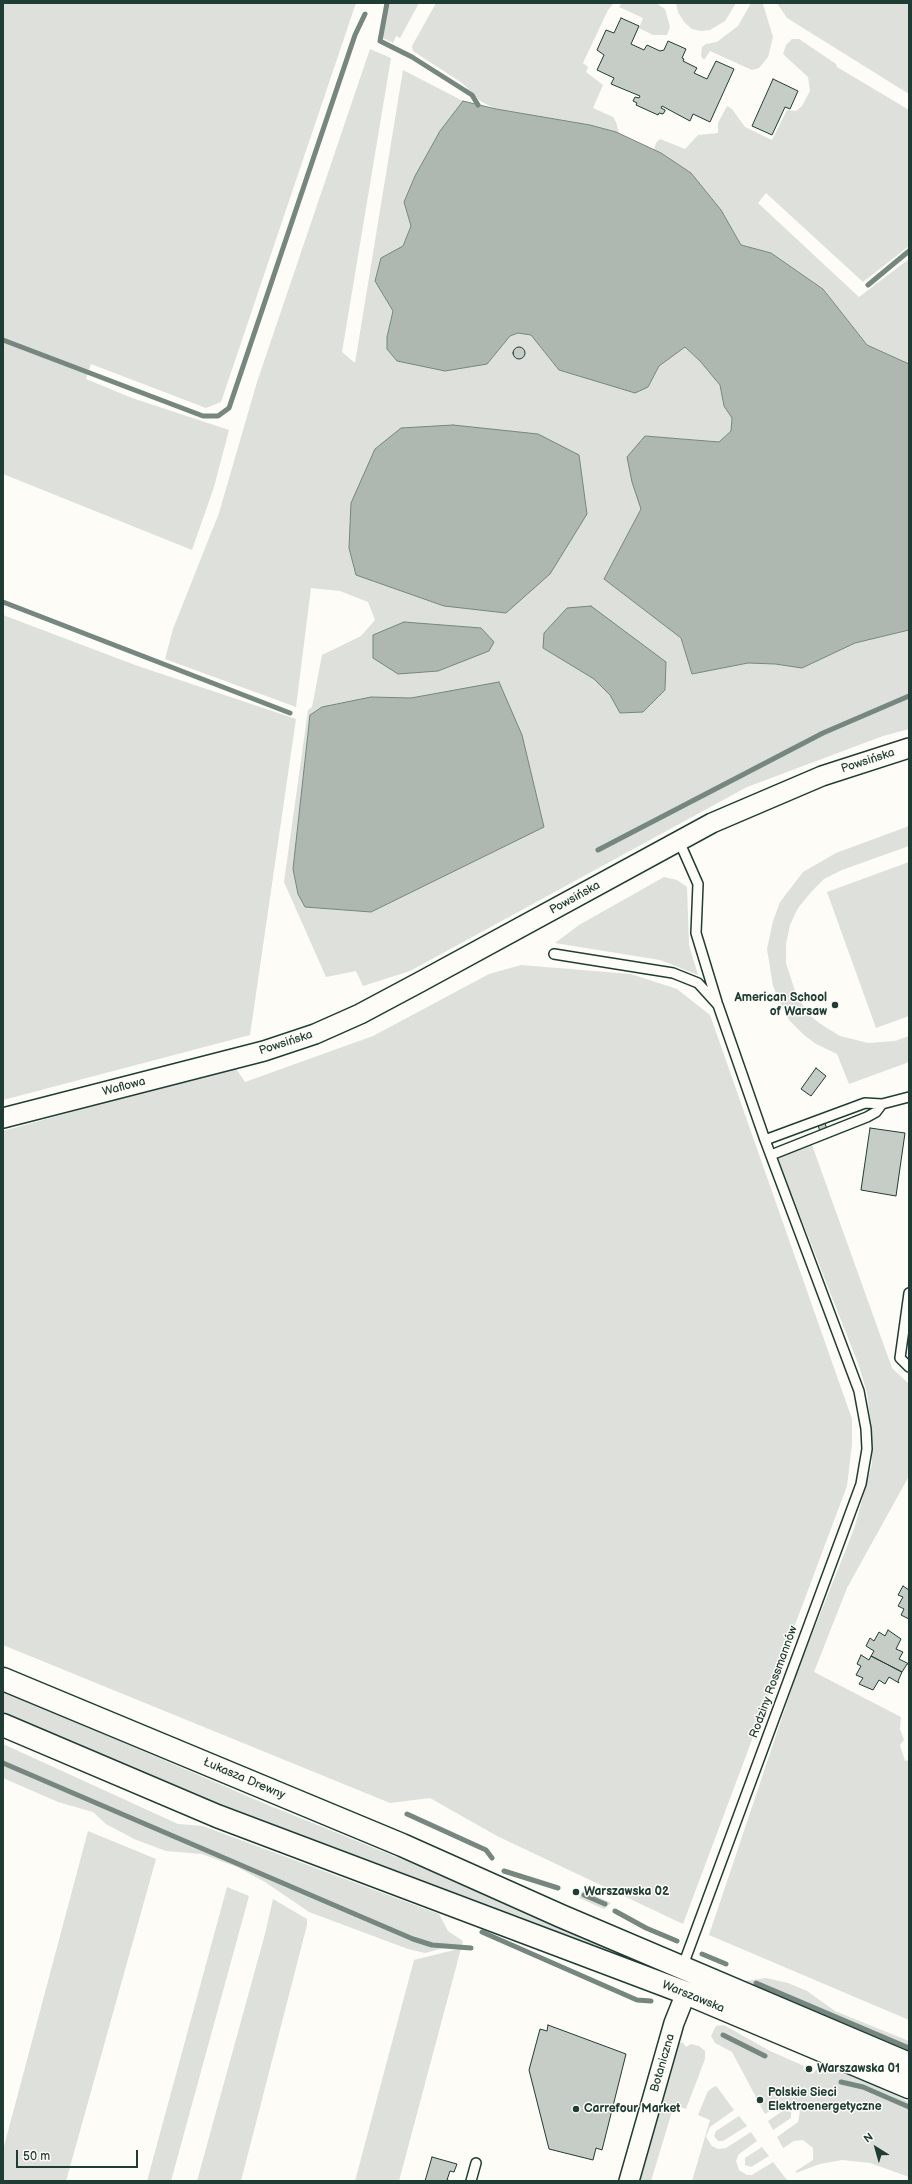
<!DOCTYPE html>
<html>
<head>
<meta charset="utf-8">
<style>
	body { margin:0 }
	#map { position:relative; width:912px; height:2184px; overflow:hidden; background:#fdfcf7; font-family:"Balsamiq Sans",sans-serif }
	canvas { display:block }
	.frame { position:absolute; inset:0; border:4px solid #1f3d34; pointer-events:none }
	.north { position:absolute; left:856px; top:2128px; width:40px; height:40px; -webkit-text-stroke:3px #fdfcf7; paint-order:stroke; rotate:323deg; font-size:11px; font-weight:700; line-height:16px; text-align:center; color:#1f3d34 }
	.north::after { content:''; display:block; margin:auto; width:14px; height:18px; background:#1f3d34; clip-path:polygon(50% 0,100% 100%,50% 72%,0 100%) }
	.scale { position:absolute; left:16px; top:2150px; width:122px; height:18px; box-sizing:border-box; border:2px solid #1f3d34; border-top:0; padding-left:5px; font-size:12px; line-height:14px; white-space:nowrap; color:#1f3d34; -webkit-text-stroke:3px #fdfcf7; paint-order:stroke }
</style>
</head>
<body>
<div id="map">
<canvas width="912" height="2184"></canvas>
<div class="frame"></div>
<div class="north">N</div>
<div class="scale">50 m</div>
</div>
<script>
const c = document.querySelector('canvas').getContext('2d');
c.lineJoin = 'round';
function fillPath(path, color) { c.fillStyle = color; c.fill(path, 'evenodd'); }
const shape = rows => new Path2D(rows.map(r => 'M' + r).join(''));
function trace(path, color, width, dash) { c.strokeStyle = color; c.lineWidth = width; c.lineCap = dash ? 'butt' : 'round'; c.setLineDash(dash || []); c.stroke(path); }
function drawText(font, color, halo, rows, align = 'center') {
  c.font = font + ' "Balsamiq Sans",sans-serif'; c.lineWidth = 3; c.setLineDash([]); c.textBaseline = 'middle'; c.strokeStyle = halo; c.fillStyle = color; for (const [text, x, y, turn = 0] of rows) {
    c.save(); c.translate(x, y); c.rotate((+turn || 0) * Math.PI / 180); c.textAlign = isNaN(turn) ? turn : align; if (halo) c.strokeText(text, 0, 0); c.fillText(text, 0, 0); c.restore();
  }
}
const green = shape([
	[3,3,356,3,221,402,206,408,91,364,86,379,132,398,229,430,214,487,192,550,3,474],
	[389,3,419,3,400,38,396,36,393,43,383,38],
	[436,3,614,3,608,10,583,63,588,67,586,72,603,85,593,108,613,117,616,122,619,133,590,125,496,109,480,101,462,83,413,51,412,46],
	[622,3,656,3,665,9,670,27,667,35,653,35,639,28,643,18,619,7],
	[676,3,736,3,725,21,710,30,701,31,692,29,684,22,678,12],
	[751,3,763,4,773,37,768,57,759,68,752,70,710,51,704,60,701,56,702,47,706,44,717,42,738,26],
	[777,3,909,3,909,94,787,18],
	[792,39,799,39,836,64,837,67,909,110,909,246,863,282,766,193,758,203,859,297,909,259,909,364,867,345,823,288,771,253,741,245,721,210,691,173,654,150,656,143,660,139,685,149,698,135,718,133,718,123,727,106,732,109,745,127,772,140,787,110,796,111,802,106,810,91,808,77,783,54,786,45],
	[370,49,391,58,342,352,355,363,403,70,463,101,440,131,415,176,404,202,411,226,403,246,375,281,393,311,387,337,387,349,397,361,504,343,510,336,518,333,531,335,559,370,592,379,648,387,659,366,684,346,700,361,720,385,724,406,732,418,731,431,719,442,645,436,632,482,641,509,604,579,681,638,692,674,748,663,775,664,802,668,855,643,909,630,909,729,883,736,747,787,410,971,363,986,356,971,326,977,284,882,308,710,312,707,322,655,361,636,375,620,368,602,340,591,311,588,296,707,165,659,173,629,219,513,257,382],
	[3,615,135,665,296,719,250,1035,3,1100],
	[909,826,909,846,842,870,824,879,812,891,798,908,790,925,786,944,786,963,796,994,809,1015,822,1025,840,1036,868,1043,895,1041,909,1036,909,1062,849,1084,837,1054,816,1044,804,1035,789,1020,780,1003,773,986,767,949,773,921,780,902,803,872,836,853],
	[909,862,909,1016,876,1028,827,892],
	[664,877,677,880,687,887,689,945,698,975,660,960,555,943,579,925],
	[521,965,631,974,677,989,710,1015,852,1419,852,1444,847,1486,683,1924,497,1836,430,1798,390,1803,3,1645,3,1131,235,1067,245,1082,373,1036,489,974],
	[812,1145,892,1368,909,1384,909,1476,847,1588,814,1672,901,1717,900,1729,904,1740,900,1745,905,1761,909,1760,909,2020,709,1935,799,1667,854,1529,872,1464,872,1436,867,1393,859,1366,777,1157],
	[3,1691,268,1805,456,1881,719,1991,717,1996,620,1957,204,1799,3,1714],
	[3,1744,178,1824,203,1826,439,1914,448,1931,463,1941,399,2181,355,2181,414,1960,458,1949,444,1948,425,1953,408,1949,309,1912,265,1882,237,1867,202,1854,166,1851,134,1839,106,1824,93,1812,58,1802,3,1778],
	[88,1831,156,1859,66,2181,3,2181,3,2150],
	[227,1887,249,1896,171,2181,147,2181],
	[583,1890,611,1903,604,1909,579,1898],
	[273,1899,307,1919,307,1925,241,2181,197,2181,265,1934],
	[766,1978,788,1983,807,1991,835,2011,909,2041,909,2055,744,1985,746,1981],
	[724,2025,770,2051,804,2066,803,2069,812,2074,819,2067,858,2076,909,2102,909,2177,870,2163,842,2160,820,2164,796,2173,796,2171,813,2160,813,2148,803,2140,794,2141,783,2148,777,2137,798,2122,800,2111,795,2104,786,2101,765,2114,732,2052,715,2043,711,2036,716,2026],
	[679,2042,683,2043,686,2047,691,2044,699,2046,705,2051,705,2059,686,2109,674,2105,651,2181,639,2181],
	[715,2086,717,2087,734,2110,710,2127,706,2137,712,2146,718,2149,726,2148,751,2132,757,2141,739,2154,736,2161,739,2170,747,2175,752,2175,773,2162,787,2180,692,2181,710,2120,698,2115,708,2091],
	[784,2110,791,2112,791,2118,773,2130,768,2121],
	[739,2116,747,2126,723,2141,718,2141,714,2136,716,2131],
	[762,2147,769,2156,751,2167,745,2165,745,2158]
]);
const water = shape([
	[463,101,496,109,590,125,616,132,661,153,691,173,721,210,741,245,771,253,823,289,867,345,909,364,909,630,855,643,802,668,775,664,748,663,692,674,681,638,604,579,641,509,632,482,627,457,645,436,719,442,731,431,732,418,724,406,720,385,700,361,685,347,659,366,648,387,635,393,559,370,531,335,518,333,510,336,487,364,445,371,397,361,387,349,387,337,393,311,375,281,381,258,403,246,411,226,404,202,415,176,440,131,463,101],
	[453,425,538,434,579,455,587,514,550,574,506,613,444,606,356,575,349,548,351,503,375,449,401,428,453,425],
	[591,606,666,662,665,690,643,712,620,713,610,695,594,679,543,648,544,633,567,608,591,606],
	[404,622,481,628,494,642,489,651,438,671,398,674,373,658,373,635,404,622],
	[499,682,522,735,544,827,371,912,305,907,298,894,293,869,310,715,322,707,371,697,411,698,499,682]
]);
const stream = shape([
	[387,3,380,41,412,57,472,95,478,105],
	[868,285,909,251],
	[3,340,203,416,218,416,229,408,355,35,365,14],
	[3,602,290,713],
	[598,850,823,733,909,696],
	[3,1763,413,1939,432,1945,471,1948],
	[407,1814,486,1850,492,1858],
	[504,1871,558,1888],
	[584,1895,605,1904],
	[615,1911,646,1928,677,1941],
	[482,1932,637,2000,651,2001],
	[702,1954,726,1964],
	[756,1983,909,2048],
	[723,2035,765,2056],
	[841,2082,863,2087,909,2107]
]);
const building = shape([
	[621,18,639,26,631,44,644,50,647,45,660,51,664,50,668,41,686,49,682,58,684,59,683,61,697,68,694,73,707,79,716,61,734,69,710,122,693,114,690,121,662,106,661,108,665,110,665,111,663,114,659,113,658,115,636,105,637,103,633,101,635,97,639,98,640,96,611,84,614,78,597,70,604,55,597,50,606,30,614,33,621,18],
	[773,79,798,91,790,109,785,107,772,135,752,126,773,79],
	'513 353a6 6 0 1 1 12 0a6 6 0 1 1-12 0Z',
	[816,1068,826,1076,811,1096,801,1089,816,1068],
	[825,1123,827,1130,820,1132,818,1125,825,1123],
	[870,1128,905,1133,896,1196,861,1190,870,1128],
	[903,1586,909,1590,909,1619,901,1615,904,1609,898,1606,903,1597,898,1595,903,1586],
	[888,1630,901,1639,896,1649,903,1652,899,1659,909,1664,907,1664,902,1672,871,1656,874,1651,866,1646,870,1638,874,1641,879,1632,885,1636,888,1630],
	[861,1655,869,1660,871,1656,902,1672,898,1681,899,1683,889,1677,885,1684,879,1680,873,1690,859,1684,863,1678,856,1675,861,1666,857,1664,861,1655],
	[548,2025,626,2054,602,2150,596,2148,593,2160,549,2149,529,2070,540,2029,547,2031,548,2025],
	[432,2157,457,2164,454,2172,450,2171,447,2180,452,2181,425,2181,432,2157]
]);
const lane = shape([
	[679,841,698,884,696,933,717,1002],
	[554,954,673,973,698,983,718,1005,765,1140,859,1391,866,1429,867,1449,861,1484,682,1968],
	[765,1140,865,1103,882,1104,909,1097],
	[771,1155,867,1117,876,1112,882,1104],
	[909,1293,900,1358,909,1367],
	[471,2181,476,2163]
]);
const street = shape([
	[3,1118,264,1051,315,1034,360,1014,420,982,712,823,822,776,909,748],
	[629,2181,674,2023,686,1993]
]);
const secondary = shape([
	[3,1679,402,1845,561,1916,909,2064],
	[3,1725,217,1816,686,1993,909,2087]
]);
const markers = [
	[835,1005,4,"#1f3d34"],
	[576,1892,4,"#1f3d34"],
	[809,2069,4,"#1f3d34"],
	[760,2100,4,"#1f3d34"],
	[576,2109,4,"#1f3d34"]
];
const streetNames = [
	["Powsińska",868,761,-18],
	["Powsińska",575,898,-29],
	["Powsińska",286,1043,-18],
	["Waflowa",124,1087,-15],
	["Rodziny Rossmannów",774,1682,-70],
	["Łukasza Drewny",244,1779,23],
	["Warszawska",693,1997,22],
	["Botaniczna",663,2063,-74]
];
const poiNames = [
	["American School",827,998,"right"],
	["of Warsaw",827,1012,"right"],
	["Warszawska 02",584,1892],
	["Warszawska 01",817,2069],
	["Polskie Sieci",768,2093],
	["Elektroenergetyczne",768,2107],
	["Carrefour Market",584,2109]
];
fillPath(green, '#dde0db');
fillPath(water, '#aeb8b1');
trace(water, '#75877f', 1);
trace(stream, '#75877f', 5);
fillPath(building, '#c6cdc7');
trace(building, '#1f3d34', 1);
trace(lane, '#1f3d34', 12);
trace(street, '#1f3d34', 22);
trace(secondary, '#1f3d34', 25);
trace(lane, '#fdfcf7', 9);
trace(street, '#fdfcf7', 19);
trace(secondary, '#fdfcf7', 22);
for (const [x, y, r, color] of markers) { const dot = new Path2D(); dot.arc(x, y, r, 0, 2 * Math.PI); c.fillStyle = color; c.fill(dot); trace(dot, '#fdfcf7', 1.5); }
drawText('12px', '#1f3d34', '#fdfcf7', streetNames);
drawText('bold 12px', '#1f3d34', '#fdfcf7', poiNames, 'left');
</script>
</body>
</html>
